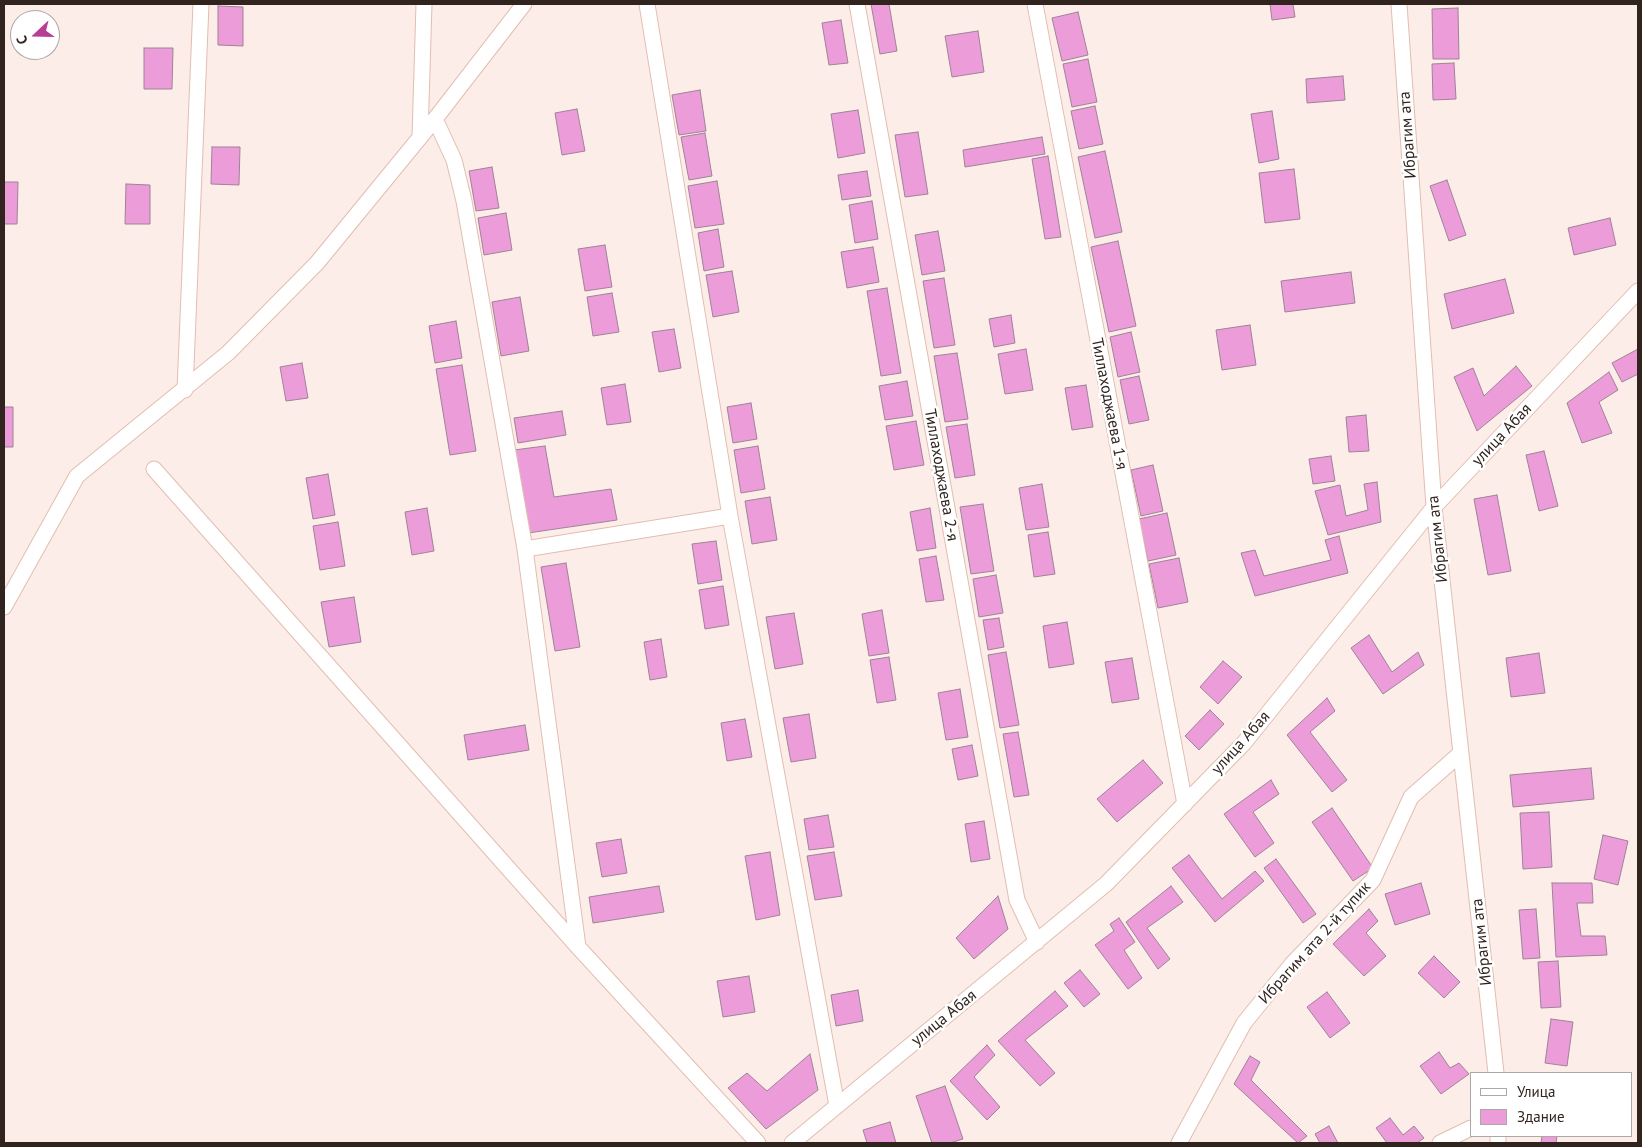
<!DOCTYPE html>
<html>
<head>
<meta charset="utf-8">
<style>
	body { margin:0 }
	#map { position:relative; width:1642px; height:1147px; overflow:hidden; background:#fcede8; font-family:"PT Sans",sans-serif }
	canvas { display:block }
	.frame { position:absolute; inset:0; border:5px solid #31241f; pointer-events:none }
	.legend { position:absolute; left:1470px; top:1072px; width:162px; height:65px; box-sizing:border-box; background:#fff; border:1px solid #ada7a5; margin:0; padding:6px 9px; list-style:none; font-size:15px; color:#31241f }
	.legend li { display:flex; align-items:center; gap:10px; height:25px }
	.legend b { width:25px; border:1px solid #ada7a5 }
	.north { position:absolute; left:10px; top:10px; width:50px; height:50px; box-sizing:border-box; background:#fff; border:1px solid #ada7a5; border-radius:50%; rotate:249deg; font-size:14px; font-weight:700; line-height:20px; text-align:center; color:#31241f }
	.north::after { content:''; display:block; margin:auto; width:18px; height:22px; background:#b63f94; clip-path:polygon(50% 0,100% 100%,50% 72%,0 100%) }
</style>
</head>
<body>
<div id="map">
<canvas width="1642" height="1147"></canvas>
<div class="frame"></div>
<ul class="legend">
<li><b style="height:6px;background:#fff"></b>Улица</li>
<li><b style="height:14px;background:#ec9dd9"></b>Здание</li>
</ul>
<div class="north">С</div>
</div>
<script>
const c = document.querySelector('canvas').getContext('2d');
c.lineJoin = 'round';
function fillPath(path, color) { c.fillStyle = color; c.fill(path, 'evenodd'); }
const shape = rows => new Path2D(rows.map(r => 'M' + r).join(''));
function trace(path, color, width, dash) { c.strokeStyle = color; c.lineWidth = width; c.lineCap = dash ? 'butt' : 'round'; c.setLineDash(dash || []); c.stroke(path); }
function drawText(font, color, halo, rows, align = 'center') {
  c.font = font + ' "PT Sans",sans-serif'; c.lineWidth = 5; c.setLineDash([]); c.textBaseline = 'middle'; c.strokeStyle = halo; c.fillStyle = color; for (const [text, x, y, turn = 0] of rows) {
    c.save(); c.translate(x, y); c.rotate((+turn || 0) * Math.PI / 180); c.textAlign = isNaN(turn) ? turn : align; if (halo) c.strokeText(text, 0, 0); c.fillText(text, 0, 0); c.restore();
  }
}
const building = shape([
	[871,4,889,4,897,51,880,54,871,4],
	[1270,4,1293,4,1295,17,1272,20,1270,4],
	[218,6,243,7,243,46,218,45,218,6],
	[1458,8,1459,59,1433,59,1432,9,1458,8],
	[1078,12,1088,55,1062,61,1052,18,1078,12],
	[841,20,848,63,829,65,822,23,841,20],
	[978,31,984,72,952,77,945,36,978,31],
	[144,48,173,48,172,89,144,89,144,48],
	[1088,59,1097,102,1072,107,1063,64,1088,59],
	[1454,63,1456,99,1433,100,1432,64,1454,63],
	[1343,76,1345,100,1307,103,1306,79,1343,76],
	[700,90,706,131,679,135,672,95,700,90],
	[1095,106,1103,144,1079,149,1071,111,1095,106],
	[577,109,585,151,562,155,555,113,577,109],
	[858,110,865,153,838,158,831,114,858,110],
	[1272,111,1279,159,1259,163,1251,114,1272,111],
	[918,132,928,194,905,197,895,135,918,132],
	[705,133,712,176,689,180,681,137,705,133],
	[1042,137,1045,154,965,167,963,150,1042,137],
	[212,147,240,147,239,185,211,184,212,147],
	[1105,151,1122,232,1095,238,1078,157,1105,151],
	[1048,156,1061,237,1045,239,1032,159,1048,156],
	[492,167,499,208,476,211,469,171,492,167],
	[1294,169,1300,219,1265,223,1259,173,1294,169],
	[867,171,871,196,842,200,838,175,867,171],
	[1447,180,1466,235,1449,241,1430,186,1447,180],
	[717,181,724,224,695,228,688,186,717,181],
	[4,182,18,182,17,224,4,224,4,182],
	[126,184,150,185,150,224,125,224,126,184],
	[872,201,878,239,855,243,849,205,872,201],
	[506,213,512,250,484,255,478,218,506,213],
	[1610,218,1616,245,1574,255,1568,228,1610,218],
	[718,229,724,267,704,271,698,233,718,229],
	[938,231,945,271,922,275,915,235,938,231],
	[1118,241,1136,326,1109,332,1091,247,1118,241],
	[605,245,612,287,585,291,578,249,605,245],
	[873,247,879,282,847,288,841,252,873,247],
	[732,271,739,312,713,317,706,275,732,271],
	[1351,272,1355,303,1285,312,1281,281,1351,272],
	[944,278,955,345,934,348,923,281,944,278],
	[1505,279,1514,313,1452,329,1444,294,1505,279],
	[887,288,901,373,881,376,867,291,887,288],
	[612,293,619,332,593,336,587,297,612,293],
	[520,297,529,351,501,356,492,302,520,297],
	[1011,315,1015,343,994,347,989,319,1011,315],
	[456,321,462,358,435,363,429,326,456,321],
	[1250,325,1256,365,1222,370,1216,330,1250,325],
	[674,329,681,368,659,372,652,332,674,329],
	[1131,332,1140,372,1118,377,1110,337,1131,332],
	[1026,349,1033,390,1005,394,998,354,1026,349],
	[1638,349,1638,374,1622,382,1612,363,1638,349],
	[957,353,968,419,945,422,934,356,957,353],
	[302,363,308,398,286,401,280,367,302,363],
	[462,365,476,451,450,455,436,369,462,365],
	[1516,366,1532,386,1477,431,1454,377,1473,368,1484,396,1516,366],
	[1609,372,1618,390,1599,402,1612,433,1582,443,1567,403,1609,372],
	[1139,376,1149,420,1129,424,1120,380,1139,376],
	[907,381,913,416,885,420,879,386,907,381],
	[625,384,631,422,607,425,601,388,625,384],
	[1086,385,1093,427,1072,430,1065,388,1086,385],
	[751,403,757,439,733,443,727,407,751,403],
	[4,407,13,407,13,447,4,447,4,407],
	[562,411,566,435,518,443,514,418,562,411],
	[1366,415,1369,451,1349,452,1346,417,1366,415],
	[916,421,924,465,894,470,886,426,916,421],
	[967,424,975,475,955,478,946,427,967,424],
	[545,446,554,497,611,489,617,520,528,533,514,450,545,446],
	[758,446,765,489,741,493,734,450,758,446],
	[1544,451,1558,506,1539,511,1526,455,1544,451],
	[1331,456,1335,481,1313,484,1309,459,1331,456],
	[1153,465,1163,511,1141,516,1131,470,1153,465],
	[328,474,335,515,313,519,306,478,328,474],
	[1377,482,1381,522,1328,535,1315,491,1340,485,1346,516,1368,510,1364,484,1377,482],
	[1042,484,1049,527,1026,530,1019,488,1042,484],
	[1497,495,1511,571,1488,575,1474,499,1497,495],
	[770,497,777,540,752,544,745,501,770,497],
	[983,504,994,571,971,574,960,507,983,504],
	[427,508,434,551,412,555,405,512,427,508],
	[930,508,936,548,917,551,910,512,930,508],
	[1167,513,1176,555,1148,561,1139,519,1167,513],
	[338,522,345,566,320,570,313,526,338,522],
	[1048,532,1055,574,1034,577,1028,535,1048,532],
	[1339,536,1348,573,1255,596,1241,553,1255,550,1264,576,1331,560,1325,540,1339,536],
	[716,541,722,580,698,584,692,544,716,541],
	[936,556,944,600,926,602,919,559,936,556],
	[1179,558,1188,602,1158,608,1149,564,1179,558],
	[566,563,580,647,555,651,541,567,566,563],
	[996,575,1003,613,979,617,973,579,996,575],
	[723,586,729,625,705,629,699,590,723,586],
	[354,597,361,642,329,647,321,602,354,597],
	[882,610,889,653,869,656,862,614,882,610],
	[794,613,803,664,775,669,766,617,794,613],
	[999,618,1004,647,988,650,983,620,999,618],
	[1067,622,1074,664,1049,668,1043,626,1067,622],
	[1369,635,1392,672,1418,652,1424,665,1383,694,1351,648,1369,635],
	[661,639,667,677,650,680,644,642,661,639],
	[1006,652,1019,725,1000,728,988,655,1006,652],
	[1539,653,1545,693,1511,697,1506,658,1539,653],
	[889,657,896,700,877,703,870,660,889,657],
	[1132,658,1139,699,1112,703,1105,662,1132,658],
	[1223,661,1242,677,1218,704,1200,687,1223,661],
	[960,689,968,737,946,740,938,693,960,689],
	[1327,698,1335,711,1310,732,1347,780,1332,792,1287,735,1327,698],
	[1210,710,1224,724,1199,750,1185,736,1210,710],
	[809,714,816,758,791,762,783,718,809,714],
	[745,719,752,757,727,761,721,723,745,719],
	[525,725,529,750,468,760,464,735,525,725],
	[1018,732,1029,795,1014,797,1003,734,1018,732],
	[972,745,978,776,958,780,952,749,972,745],
	[1143,760,1163,783,1117,822,1097,799,1143,760],
	[1591,768,1594,799,1513,807,1510,775,1591,768],
	[1271,780,1279,794,1253,812,1274,843,1255,857,1224,814,1271,780],
	[1332,808,1373,868,1353,881,1312,822,1332,808],
	[1549,812,1552,867,1523,869,1520,813,1549,812],
	[828,815,834,847,809,850,804,819,828,815],
	[984,821,990,859,971,862,965,824,984,821],
	[1603,835,1628,841,1618,885,1594,879,1603,835],
	[621,839,627,873,602,877,596,843,621,839],
	[770,852,780,915,756,920,745,856,770,852],
	[834,852,842,896,815,900,807,856,834,852],
	[1189,855,1222,899,1255,871,1264,881,1215,922,1172,868,1189,855],
	[1276,859,1316,914,1303,923,1264,868,1276,859],
	[1421,883,1430,914,1395,925,1385,894,1421,883],
	[1552,883,1592,883,1593,903,1577,903,1581,936,1605,936,1607,955,1556,957,1552,883],
	[659,886,664,912,593,923,589,897,659,886],
	[1171,886,1183,902,1147,928,1170,959,1158,969,1126,922,1171,886],
	[998,896,1008,929,974,959,956,938,998,896],
	[1369,909,1378,921,1366,933,1386,956,1364,976,1333,944,1369,909],
	[1536,909,1540,958,1523,959,1519,910,1536,909],
	[1119,918,1135,942,1124,950,1142,978,1128,989,1095,945,1114,931,1110,924,1119,918],
	[1434,956,1460,982,1444,998,1418,973,1434,956],
	[1558,961,1561,1007,1541,1008,1538,962,1558,961],
	[1080,970,1100,994,1084,1007,1064,983,1080,970],
	[749,976,755,1012,723,1017,717,981,749,976],
	[858,990,863,1021,836,1026,831,995,858,990],
	[1055,991,1068,1006,1025,1040,1055,1073,1040,1086,998,1041,1055,991],
	[1327,992,1350,1023,1330,1038,1307,1007,1327,992],
	[1551,1019,1573,1022,1567,1066,1545,1063,1551,1019],
	[987,1045,995,1055,974,1077,1000,1107,987,1120,950,1081,987,1045],
	[1439,1052,1450,1068,1459,1063,1469,1074,1441,1094,1420,1066,1439,1052],
	[810,1054,818,1090,766,1129,728,1088,747,1073,767,1091,810,1054],
	[1250,1056,1260,1062,1251,1080,1307,1136,1298,1143,1234,1084,1250,1056],
	[945,1086,963,1139,950,1143,932,1143,916,1096,945,1086],
	[1390,1118,1403,1135,1414,1126,1424,1138,1417,1143,1387,1143,1376,1128,1390,1118],
	[890,1122,896,1143,867,1143,863,1130,890,1122],
	[1329,1126,1338,1143,1320,1143,1315,1134,1329,1126],
	[1542,1136,1557,1136,1556,1143,1541,1143,1542,1136]
]);
const minor = shape([
	[647,4,730,516,837,1106],
	[857,4,1017,900,1037,942],
	[1035,4,1185,804],
	[1399,4,1434,507,1496,1073],
	[435,119,454,160,464,201,525,549,578,947],
	[420,137,424,4],
	[185,390,201,4],
	[154,469,578,947,758,1143],
	[525,549,730,516],
	[4,607,77,476,228,353,317,263,435,119,524,4],
	[792,1143,1106,884,1244,743,1434,507,1638,291],
	[1179,1143,1244,1023,1292,964,1373,880,1411,797,1461,753],
	[1440,1143,1471,1128],
	[1498,1143,1498,1136]
]);
const streetNames = [
	["Ибрагим ата",1408,135,-94],
	["Тиллаходжаева 1-я",1109,404,79],
	["улица Абая",1502,435,-47],
	["Тиллаходжаева 2-я",941,475,80],
	["Ибрагим ата",1438,539,-96],
	["улица Абая",1241,743,-48],
	["Ибрагим ата",1482,942,-96],
	["Ибрагим ата 2-й тупик",1315,943,-48],
	["улица Абая",944,1018,-39]
];
fillPath(building, '#ec9dd9');
trace(building, '#9e8296', 1);
trace(minor, '#e1beb0', 17);
trace(minor, '#fff', 15);
drawText('16px', '#31241f', '#fff', streetNames);
</script>
</body>
</html>
